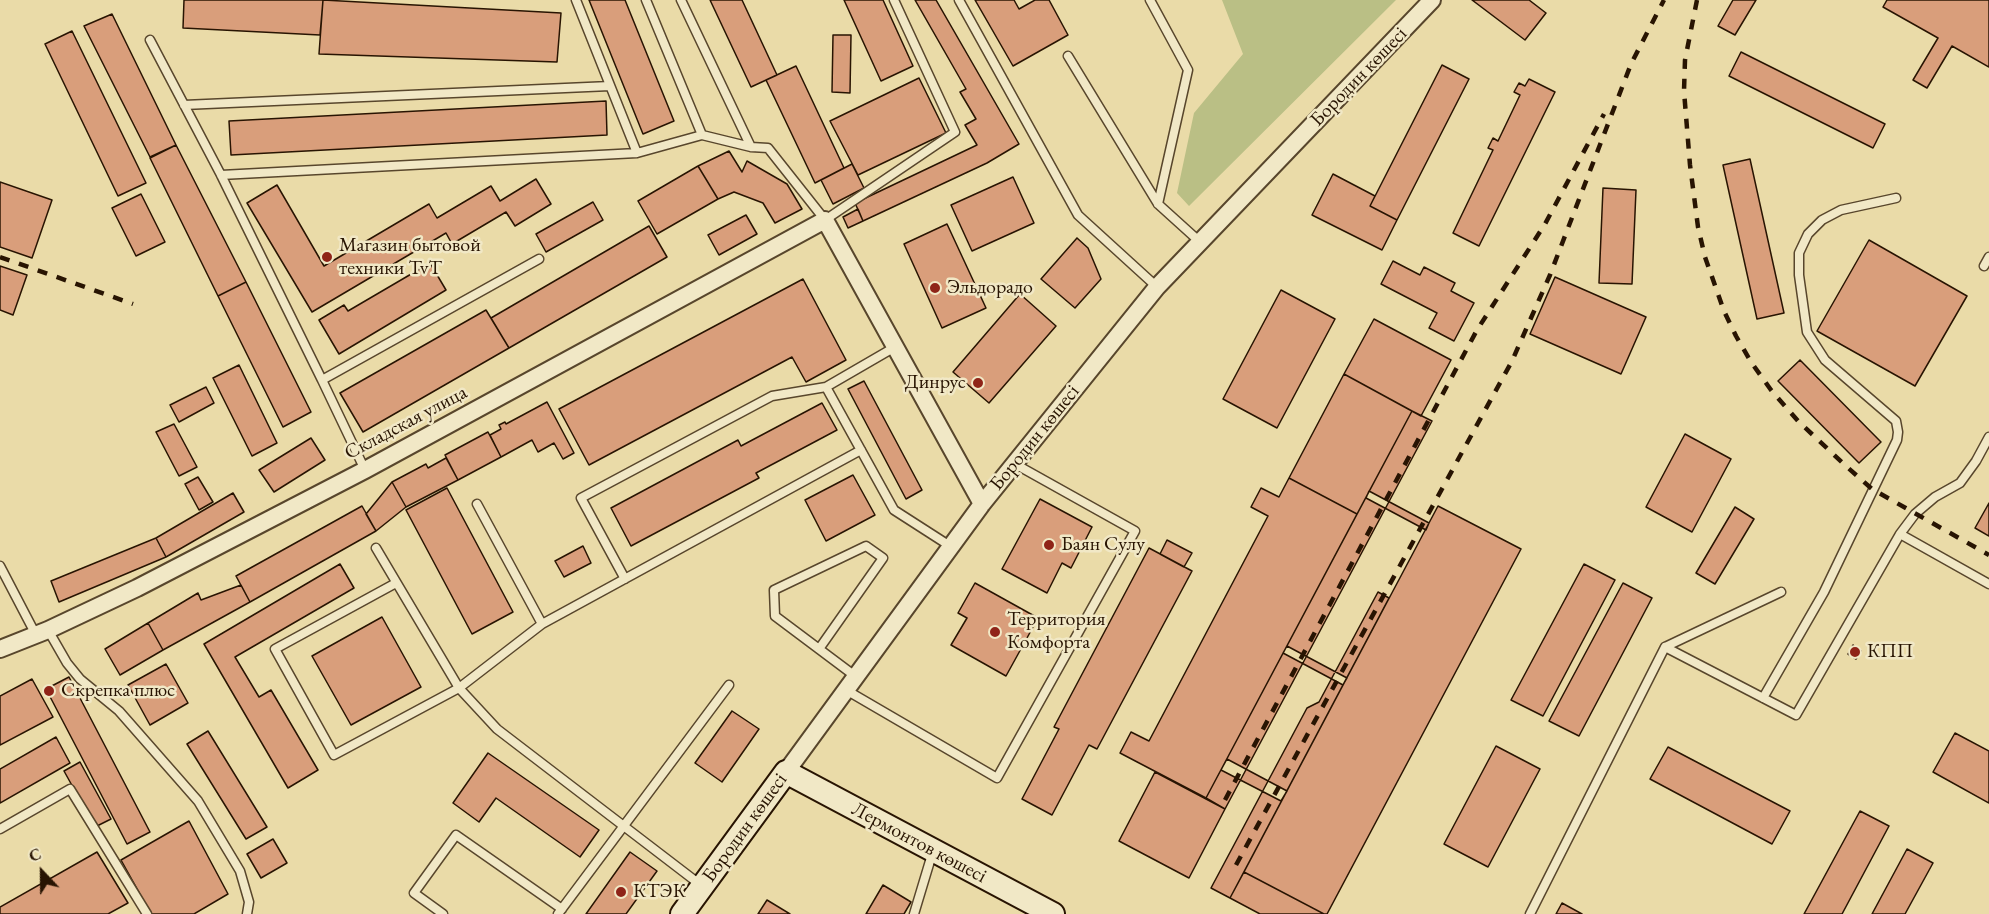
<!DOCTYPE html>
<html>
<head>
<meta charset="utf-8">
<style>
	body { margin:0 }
	#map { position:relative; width:1989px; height:914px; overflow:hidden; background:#eadba8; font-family:"EB Garamond",serif }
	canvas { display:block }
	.north { position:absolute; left:12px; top:842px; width:60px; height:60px; -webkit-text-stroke:4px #f1e8c6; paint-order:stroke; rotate:338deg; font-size:16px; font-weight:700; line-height:24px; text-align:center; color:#281402 }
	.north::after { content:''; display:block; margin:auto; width:21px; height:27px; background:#281402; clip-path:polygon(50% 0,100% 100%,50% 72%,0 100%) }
</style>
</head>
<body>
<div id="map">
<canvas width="1989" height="914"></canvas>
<div class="north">С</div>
</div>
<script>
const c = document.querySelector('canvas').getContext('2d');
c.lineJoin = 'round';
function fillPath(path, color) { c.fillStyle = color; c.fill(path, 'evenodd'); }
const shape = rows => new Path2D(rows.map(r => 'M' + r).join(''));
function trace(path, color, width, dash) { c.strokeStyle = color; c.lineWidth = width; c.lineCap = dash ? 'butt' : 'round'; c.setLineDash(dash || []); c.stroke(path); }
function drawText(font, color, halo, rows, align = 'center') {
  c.font = font + ' "EB Garamond",serif'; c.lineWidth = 5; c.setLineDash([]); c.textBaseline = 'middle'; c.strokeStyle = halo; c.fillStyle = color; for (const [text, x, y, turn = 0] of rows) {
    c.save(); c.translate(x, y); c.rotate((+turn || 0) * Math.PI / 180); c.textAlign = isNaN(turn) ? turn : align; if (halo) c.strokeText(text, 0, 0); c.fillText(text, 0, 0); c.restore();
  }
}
const green = shape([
	[1222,0,1396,0,1189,206,1177,193,1194,113,1243,54]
]);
const building = shape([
	[184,0,323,0,320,35,183,28,184,0],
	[323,0,561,13,557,62,319,54,323,0],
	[589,0,625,0,674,121,643,134,589,0],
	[710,0,742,0,777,75,751,87,710,0],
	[844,0,883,0,913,66,881,81,844,0],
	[915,0,936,0,1019,144,987,163,863,221,855,203,977,145,965,125,976,119,960,92,966,89,915,0],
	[975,0,1014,0,1019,9,1035,0,1049,0,1068,35,1013,66,975,0],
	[1472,0,1529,0,1546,13,1525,40,1472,0],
	[1733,0,1756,0,1735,35,1718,26,1733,0],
	[1887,0,1989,0,1989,67,1952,46,1927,88,1913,80,1938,38,1883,7,1887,0],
	[112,14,176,145,150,157,84,26,112,14],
	[72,31,146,183,118,196,45,44,72,31],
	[833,35,851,35,850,93,832,92,833,35],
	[1741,52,1885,124,1873,148,1729,76,1741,52],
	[1442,65,1469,79,1397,220,1370,206,1442,65],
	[796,66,844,168,815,183,766,80,796,66],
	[919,78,946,133,858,175,830,121,919,78],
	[1529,79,1555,92,1479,246,1453,233,1493,150,1488,148,1493,138,1498,141,1520,95,1514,92,1519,83,1525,86,1529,79],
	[606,101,607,135,231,155,229,121,606,101],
	[176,145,246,282,218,296,150,158,176,145],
	[729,151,742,172,747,161,787,184,802,209,775,223,763,203,734,192,718,199,698,166,729,151],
	[1750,159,1784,313,1757,319,1723,165,1750,159],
	[852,164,864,188,833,204,821,180,852,164],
	[698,166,718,199,657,234,638,201,698,166],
	[1333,174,1375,196,1370,206,1397,220,1382,250,1312,215,1333,174],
	[1013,177,1034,223,972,251,951,205,1013,177],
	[536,179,551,204,515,226,506,212,452,244,446,233,312,312,247,203,277,185,324,266,429,204,437,218,491,186,500,201,536,179],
	[0,182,52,200,32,258,0,247,0,182],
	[1603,188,1636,190,1632,284,1599,283,1603,188],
	[141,194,165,242,136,256,112,208,141,194],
	[593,202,603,220,546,252,536,234,593,202],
	[858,209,863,221,848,228,843,217,858,209],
	[746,215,757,234,719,255,708,235,746,215],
	[947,224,986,308,942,328,904,244,947,224],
	[649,226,667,257,509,348,491,318,649,226],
	[1077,238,1088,248,1101,279,1075,308,1041,279,1077,238],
	[1869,240,1967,296,1915,386,1817,331,1869,240],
	[1393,261,1420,275,1424,267,1455,283,1451,291,1474,303,1454,341,1429,328,1437,313,1381,284,1393,261],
	[430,263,446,290,339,354,319,320,344,305,348,311,430,263],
	[0,266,27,275,13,315,0,310,0,266],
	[1555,277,1646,317,1621,374,1530,334,1555,277],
	[803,279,846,360,806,382,792,357,589,465,559,409,803,279],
	[246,282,311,412,283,427,218,296,246,282],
	[1281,290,1335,319,1277,428,1223,399,1281,290],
	[1020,294,1056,326,989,403,953,372,1020,294],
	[486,310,509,348,363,432,340,393,486,310],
	[1374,319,1451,360,1421,416,1344,374,1374,319],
	[1800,360,1881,442,1859,463,1778,381,1800,360],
	[239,365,277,443,252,456,213,378,239,365],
	[1344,374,1412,411,1357,514,1289,478,1344,374],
	[864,381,922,490,906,499,848,389,864,381],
	[206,387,214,403,179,422,170,405,206,387],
	[547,402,574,453,563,459,554,443,538,452,532,440,501,457,490,435,501,429,499,425,505,422,506,424,547,402],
	[822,403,837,430,756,473,759,478,631,546,611,508,738,440,741,446,822,403],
	[1412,411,1432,421,1225,809,1206,798,1412,411],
	[174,424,197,467,179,476,156,432,174,424],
	[488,432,501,457,458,480,445,455,488,432],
	[1685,434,1731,459,1692,532,1646,507,1685,434],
	[311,438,325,460,274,492,259,470,311,438],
	[446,458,458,480,406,507,392,482,426,464,428,468,446,458],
	[853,475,875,515,826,541,805,500,853,475],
	[198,477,213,502,199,510,185,484,198,477],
	[1289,478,1357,514,1206,798,1120,753,1131,732,1149,741,1268,516,1251,507,1261,488,1279,497,1289,478],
	[392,482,406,507,376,531,366,514,392,482],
	[447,488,513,612,472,634,406,510,447,488],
	[1369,491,1429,523,1426,530,1366,498,1369,491],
	[233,493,244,512,166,557,156,538,233,493],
	[1040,499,1092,527,1071,568,1062,563,1047,593,1002,569,1040,499],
	[1989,503,1989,536,1975,528,1989,503],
	[362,506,376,531,250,602,236,576,362,506],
	[1438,506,1521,549,1327,914,1324,914,1244,872,1438,506],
	[1735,507,1754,519,1715,584,1696,573,1735,507],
	[156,538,166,557,59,602,51,581,156,538],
	[1167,540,1192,553,1184,567,1160,554,1167,540],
	[583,546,591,563,564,577,555,561,583,546],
	[1149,548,1192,571,1097,749,1089,745,1052,815,1022,799,1059,729,1054,727,1149,548],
	[340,564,354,588,235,657,259,697,271,690,318,770,288,788,204,644,340,564],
	[1584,564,1615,580,1543,716,1511,700,1584,564],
	[975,583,1038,618,1006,676,951,645,967,618,958,613,975,583],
	[1623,583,1652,598,1579,736,1549,721,1623,583],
	[241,585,250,602,163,650,148,623,198,593,201,600,241,585],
	[1378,592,1389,598,1230,898,1211,888,1307,708,1319,702,1378,592],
	[382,617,421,687,351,725,312,656,382,617],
	[148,623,163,650,120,675,105,649,148,623],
	[1853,645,1861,651,1856,659,1848,654,1853,645],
	[1287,646,1347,678,1343,685,1283,653,1287,646],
	[166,664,188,703,150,725,128,685,166,664],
	[69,677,150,832,127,844,46,689,69,677],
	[32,679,53,717,0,745,0,696,32,679],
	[732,711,759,729,722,782,695,763,732,711],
	[208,731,267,827,246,839,187,744,208,731],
	[1955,733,1989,751,1989,803,1933,772,1955,733],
	[56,737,70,763,0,803,0,769,56,737],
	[1496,746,1540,769,1488,867,1444,844,1496,746],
	[1668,747,1790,811,1772,844,1650,779,1668,747],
	[488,753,599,830,580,857,496,798,479,822,453,803,488,753],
	[1227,759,1287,791,1281,801,1221,770,1227,759],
	[80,762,111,819,95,827,64,771,80,762],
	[1155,772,1225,809,1189,878,1119,841,1155,772],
	[1860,811,1889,826,1842,914,1804,914,1860,811],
	[189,821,228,894,194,914,151,914,121,860,189,821],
	[273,839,287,863,261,878,247,854,273,839],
	[1907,849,1933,863,1905,914,1872,914,1907,849],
	[97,852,128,903,108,914,0,914,0,907,97,852],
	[630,852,657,871,626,914,586,914,630,852],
	[1244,872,1324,914,1260,914,1230,898,1244,872],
	[883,885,911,902,904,914,866,914,883,885],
	[767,900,790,914,758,914,767,900],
	[1562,903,1582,914,1556,914,1562,903]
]);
const lane = shape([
	[576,0,637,153],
	[646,0,702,135],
	[681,0,751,147],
	[959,0,1078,215,1157,287],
	[1150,0,1188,70,1158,204],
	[150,40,221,175,322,380,539,259],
	[1068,56,1158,204,1200,242],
	[184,105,610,86],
	[221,175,637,153,702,135,751,147,768,148,825,220,955,132,894,0],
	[1984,266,1989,257],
	[322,380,365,470],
	[826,387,894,510,950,546],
	[477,504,542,624],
	[1900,534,1915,514,1935,497,1960,483,1976,461,1989,437],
	[376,548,459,688,497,729,702,886],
	[0,566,36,635],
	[625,579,581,498,772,396,826,387,895,347],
	[396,583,275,649,334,755,459,688,542,624,861,450],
	[48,630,67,663,80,679,119,711,198,801,240,871,249,902,247,914],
	[1665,647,1781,592],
	[819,649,883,558,866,546,774,590,775,616,855,676],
	[846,690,997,778,1135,531,1015,464],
	[1763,698,1824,592,1897,440,1898,432,1896,421,1825,360,1807,332,1799,275,1799,253,1808,234,1822,220,1841,210,1896,198],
	[0,829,70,789,147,914],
	[443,914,414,893,456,835,562,909],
	[558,914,729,685],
	[914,914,933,851],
	[1530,914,1665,647,1796,715,1900,534,1989,584]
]);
const street = shape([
	[0,649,48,630,137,588,365,470,825,220,982,504],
	[786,772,982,504,1157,287,1432,0]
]);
const secondary = shape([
	[682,914,786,772,1053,914]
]);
const rail = shape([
	[1697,0,1685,60,1684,91,1690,165,1698,227,1705,257,1724,311,1736,336,1751,362,1771,390,1798,421,1847,467,1872,489,1989,555],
	[0,257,133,304],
	[1225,800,1477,330,1545,224,1604,114],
	[1236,865,1512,361,1550,275,1631,64,1664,0]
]);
const markers = [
	[327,257,6,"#8f2418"],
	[935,288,6,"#8f2418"],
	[978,383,6,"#8f2418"],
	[1049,545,6,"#8f2418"],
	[995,632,6,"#8f2418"],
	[1855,652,6,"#8f2418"],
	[49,691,6,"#8f2418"],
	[621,892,6,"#8f2418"]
];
const streetNames = [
	["Бородин көшесі",1359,77,-46],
	["Складская улица",406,423,-28],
	["Бородин көшесі",1035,438,-51],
	["Бородин көшесі",745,828,-54],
	["Лермонтов көшесі",919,843,28]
];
const poiNames = [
	["Магазин бытовой",339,246],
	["техники TvT",339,269],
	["Эльдорадо",947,288],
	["Динрус",966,383,"right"],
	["Баян Сулу",1061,545],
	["Территория",1007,620],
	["Комфорта",1007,643],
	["КПП",1867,652],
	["Скрепка плюс",61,691],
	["КТЭК",633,892]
];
fillPath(green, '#babf85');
fillPath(building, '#d99e7b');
trace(building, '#281402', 1.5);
trace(lane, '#58462c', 11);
trace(street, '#58462c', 20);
trace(secondary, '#281402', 26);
trace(lane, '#f1e8c6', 8);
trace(street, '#f1e8c6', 16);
trace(secondary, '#f1e8c6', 22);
trace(rail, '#281402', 4.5, [10, 10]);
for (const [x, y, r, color] of markers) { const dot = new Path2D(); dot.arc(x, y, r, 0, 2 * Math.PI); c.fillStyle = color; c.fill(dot); trace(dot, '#f1e8c6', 2); }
drawText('20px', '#281402', '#f1e8c6', streetNames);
drawText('20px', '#281402', '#f1e8c6', poiNames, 'left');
</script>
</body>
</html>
